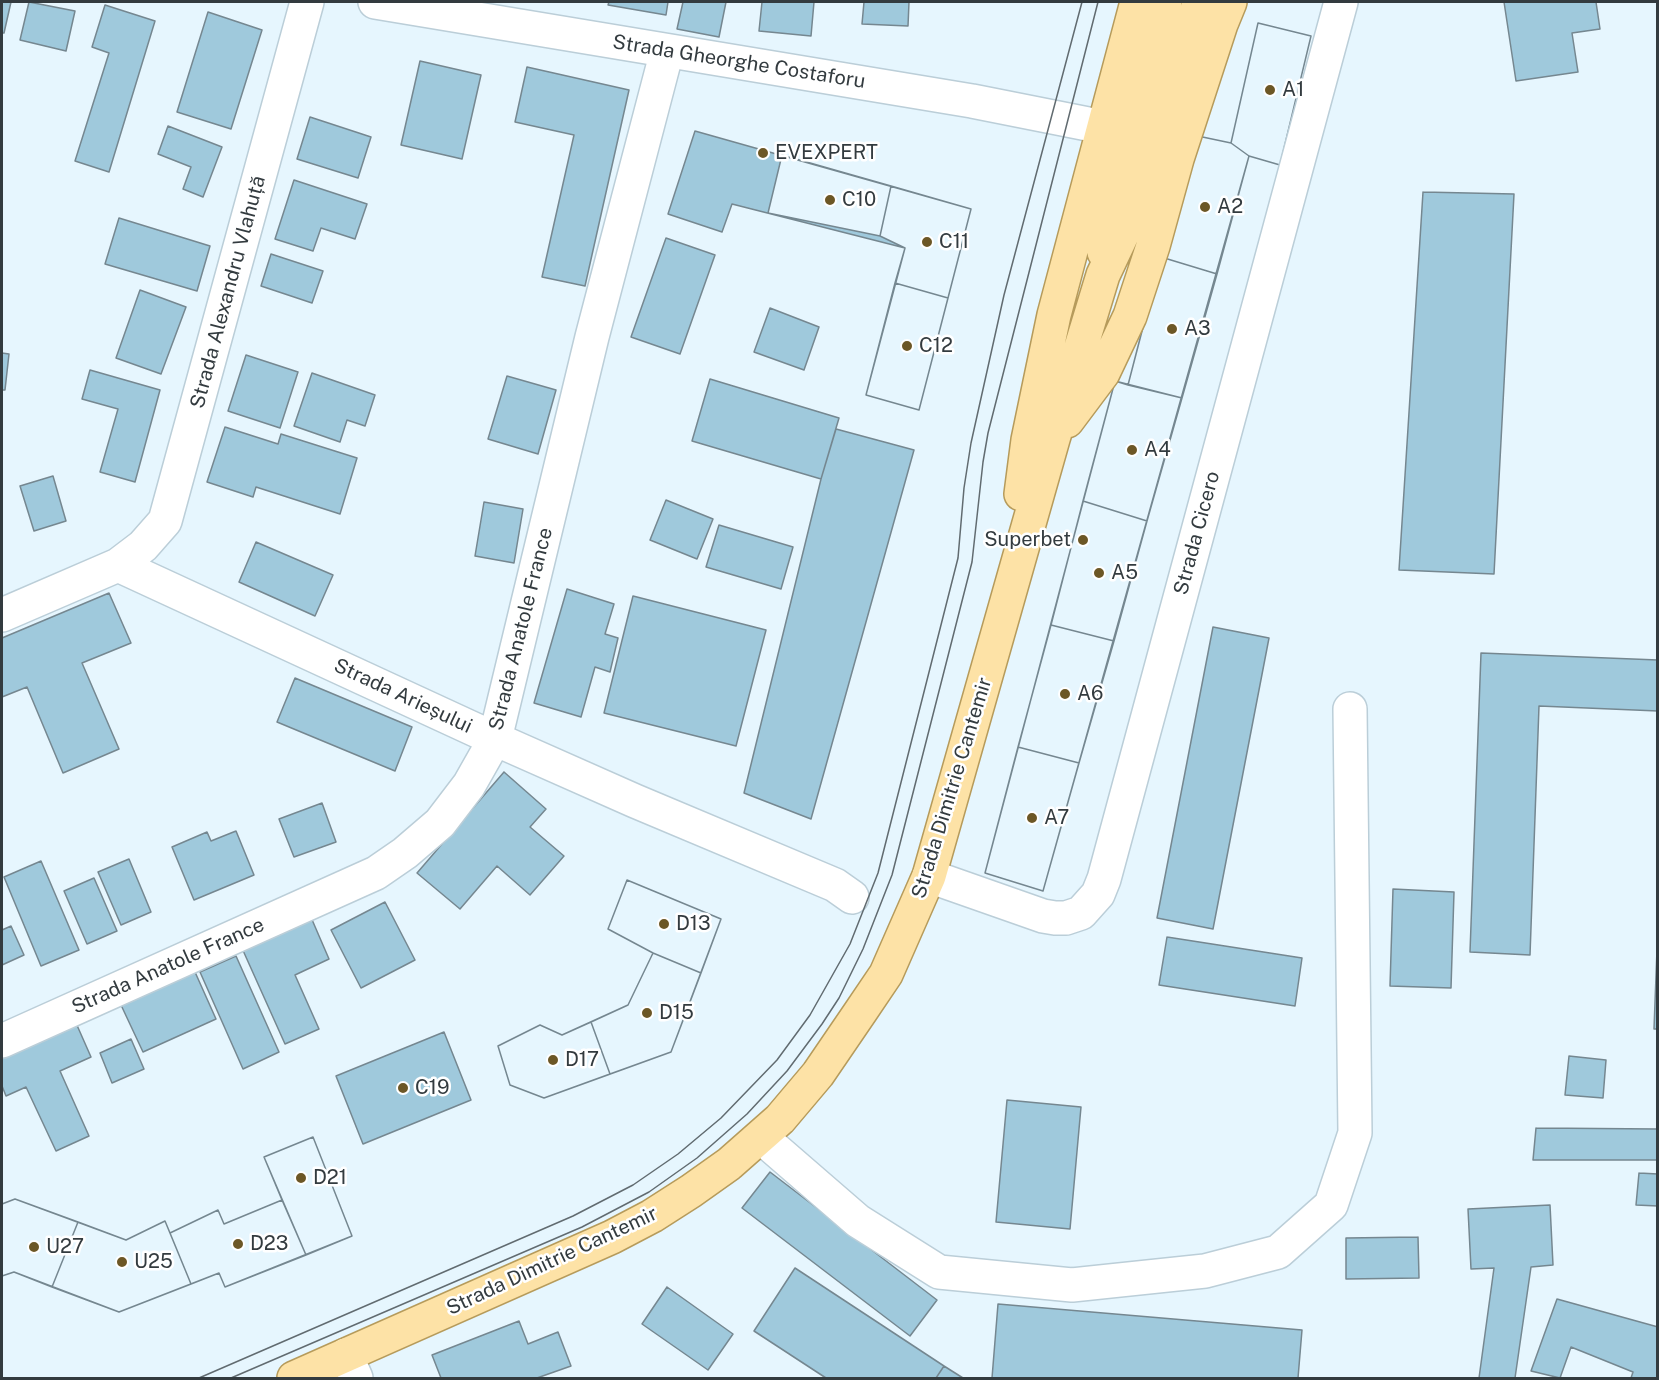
<!DOCTYPE html>
<html>
<head>
<meta charset="utf-8">
<style>
	body { margin:0 }
	#map { position:relative; width:1659px; height:1380px; overflow:hidden; background:#e6f6fe; font-family:"Public Sans",sans-serif }
	canvas { display:block }
	.frame { position:absolute; inset:0; border:3px solid #333b3f; pointer-events:none }
</style>
</head>
<body>
<div id="map">
<canvas width="1659" height="1380"></canvas>
<div class="frame"></div>
</div>
<script>
const c = document.querySelector('canvas').getContext('2d');
c.lineJoin = 'round';
function fillPath(path, color) { c.fillStyle = color; c.fill(path, 'evenodd'); }
const shape = rows => new Path2D(rows.map(r => 'M' + r).join(''));
function trace(path, color, width, dash) { c.strokeStyle = color; c.lineWidth = width; c.lineCap = dash ? 'butt' : 'round'; c.setLineDash(dash || []); c.stroke(path); }
function drawText(font, color, halo, rows, align = 'center') {
  c.font = font + ' "Public Sans",sans-serif'; c.lineWidth = 5; c.setLineDash([]); c.textBaseline = 'middle'; c.strokeStyle = halo; c.fillStyle = color; for (const [text, x, y, turn = 0] of rows) {
    c.save(); c.translate(x, y); c.rotate((+turn || 0) * Math.PI / 180); c.textAlign = isNaN(turn) ? turn : align; if (halo) c.strokeText(text, 0, 0); c.fillText(text, 0, 0); c.restore();
  }
}
const building = shape([
	[2,2,11,2,4,33,2,33,2,2],
	[29,2,75,11,66,51,20,40,29,2],
	[609,2,668,2,666,15,608,5,609,2],
	[683,2,726,2,719,37,677,29,683,2],
	[762,2,814,2,811,36,759,31,762,2],
	[864,2,909,2,908,26,862,24,864,2],
	[1504,2,1596,2,1600,29,1572,33,1578,72,1516,81,1504,2],
	[105,5,155,21,109,172,75,161,109,53,92,47,105,5],
	[208,12,262,30,231,129,177,112,208,12],
	[1258,23,1311,36,1280,165,1249,156,1043,891,985,873,1115,381,1128,385,1193,135,1231,143,1258,23],
	[1258,23,1311,36,1280,165,1249,156,1231,143,1258,23],
	[420,61,481,75,462,159,401,145,420,61],
	[527,67,629,90,585,286,542,277,574,135,515,122,527,67],
	[310,117,371,137,358,178,297,159,310,117],
	[168,126,222,147,203,197,183,189,191,167,158,154,168,126],
	[695,131,971,209,919,410,866,395,905,248,732,204,722,232,668,214,695,131],
	[1193,135,1231,143,1249,156,1217,274,1161,257,1193,135],
	[782,155,891,186,880,236,768,213,782,155],
	[294,180,367,204,355,239,321,228,313,251,275,239,294,180],
	[891,186,971,209,948,298,895,283,905,248,880,236,891,186],
	[1423,192,1514,194,1494,574,1399,570,1423,192],
	[119,218,210,246,197,291,105,264,119,218],
	[666,238,715,255,680,354,631,337,666,238],
	[271,254,323,271,312,303,261,286,271,254],
	[1161,257,1217,274,1182,398,1128,385,1161,257],
	[895,283,948,298,919,410,866,395,895,283],
	[140,290,186,307,161,374,116,358,140,290],
	[770,308,819,327,804,370,754,352,770,308],
	[2,353,9,354,5,390,2,390,2,353],
	[246,355,298,372,280,428,228,411,246,355],
	[90,370,160,390,135,482,100,472,118,409,82,399,90,370],
	[312,373,375,395,365,426,347,420,340,442,294,426,312,373],
	[507,376,556,390,538,454,488,439,507,376],
	[710,379,839,418,821,479,692,441,710,379],
	[1115,381,1182,398,1147,521,1083,501,1115,381],
	[225,427,278,444,281,434,357,458,340,514,256,487,253,497,207,482,225,427],
	[836,429,914,450,811,819,744,793,821,479,836,429],
	[53,476,66,521,34,531,20,486,53,476],
	[666,500,713,519,697,559,650,540,666,500],
	[1083,501,1147,521,1114,641,1051,625,1083,501],
	[484,502,523,509,514,563,475,556,484,502],
	[719,525,793,547,781,589,706,567,719,525],
	[256,542,333,575,315,616,239,582,256,542],
	[567,589,614,604,605,634,618,638,610,672,595,667,581,717,534,703,567,589],
	[109,593,131,643,82,663,119,749,63,773,27,687,2,697,2,638,109,593],
	[633,596,766,630,736,746,604,713,633,596],
	[1051,625,1114,641,1079,763,1018,747,1051,625],
	[1213,627,1269,638,1213,929,1157,918,1213,627],
	[1481,653,1658,660,1658,711,1539,706,1530,955,1470,952,1481,653],
	[295,678,412,727,395,771,277,722,295,678],
	[1018,747,1079,763,1043,891,985,873,1018,747],
	[504,772,546,809,530,827,564,856,530,895,497,866,460,909,417,873,504,772],
	[322,803,336,842,294,857,279,819,322,803],
	[236,831,254,875,194,900,172,847,207,832,211,841,236,831],
	[129,859,151,912,121,925,98,872,129,859],
	[41,861,79,950,41,966,4,877,41,861],
	[94,878,117,931,87,944,64,891,94,878],
	[627,880,721,919,671,1052,544,1098,510,1085,498,1046,540,1025,562,1035,628,1005,653,953,608,929,627,880],
	[627,880,721,919,701,973,653,953,608,929,627,880],
	[1393,889,1454,892,1451,988,1390,986,1393,889],
	[385,902,415,960,361,988,331,930,385,902],
	[310,915,329,959,295,975,319,1029,285,1044,241,946,310,915],
	[1658,923,1658,1029,1654,1029,1658,923],
	[11,926,24,955,2,965,2,930,11,926],
	[1167,937,1302,958,1295,1006,1159,985,1167,937],
	[653,953,701,973,671,1052,610,1074,591,1022,628,1005,653,953],
	[236,956,279,1052,243,1069,200,972,236,956],
	[195,972,216,1019,143,1052,121,1005,195,972],
	[591,1022,610,1074,544,1098,510,1085,498,1046,540,1025,562,1035,591,1022],
	[76,1023,91,1057,60,1071,89,1136,56,1151,26,1087,6,1096,2,1086,2,1057,76,1023],
	[444,1032,471,1100,363,1144,336,1076,444,1032],
	[131,1039,144,1069,112,1083,100,1053,131,1039],
	[1569,1056,1606,1060,1603,1098,1565,1095,1569,1056],
	[1007,1100,1081,1107,1070,1229,996,1222,1007,1100],
	[1536,1128,1658,1129,1658,1160,1533,1160,1536,1128],
	[313,1137,352,1236,225,1287,219,1273,119,1312,14,1272,2,1276,2,1204,15,1199,126,1240,165,1221,170,1233,218,1210,224,1224,282,1200,264,1157,313,1137],
	[313,1137,352,1236,306,1255,264,1157,313,1137],
	[770,1172,937,1300,910,1336,742,1208,770,1172],
	[1639,1173,1658,1174,1658,1206,1636,1205,1639,1173],
	[15,1199,78,1222,52,1287,14,1272,2,1276,2,1204,15,1199],
	[282,1200,306,1255,225,1287,219,1273,191,1284,170,1233,218,1210,224,1224,282,1200],
	[1550,1205,1553,1265,1531,1267,1515,1378,1479,1378,1494,1268,1471,1269,1468,1209,1550,1205],
	[165,1221,191,1284,119,1312,52,1287,78,1222,126,1240,165,1221],
	[1418,1237,1419,1278,1346,1279,1346,1238,1418,1237],
	[795,1268,944,1366,936,1378,826,1378,754,1331,795,1268],
	[667,1287,733,1334,708,1370,642,1324,667,1287],
	[1557,1299,1658,1327,1658,1378,1631,1378,1633,1372,1571,1347,1560,1378,1531,1371,1557,1299],
	[998,1304,1302,1330,1298,1378,992,1378,998,1304],
	[519,1321,528,1344,558,1332,571,1366,537,1378,441,1378,432,1355,519,1321],
	[944,1366,963,1378,936,1378,944,1366]
]);
const minor = shape([
	[375,2,972,101,1103,127],
	[118,565,495,739,635,801,835,885,852,897],
	[2,615,118,565,143,546,165,521,307,2],
	[929,876,1043,916,1055,918,1066,918,1081,913,1098,894,1104,879,1341,2],
	[2,1041,376,873,405,853,440,823,469,785,495,739,592,337,667,51],
	[761,1137,858,1221,939,1272,1072,1285,1205,1271,1278,1252,1331,1205,1355,1133,1350,709],
	[346,1355,356,1378]
]);
const major = shape([
	[1104,252,1108,218,1126,132,1165,2],
	[1067,421,1103,373,1130,316,1153,246,1177,159,1221,24,1230,2],
	[1021,494,1028,440,1054,315,1137,2],
	[294,1378,612,1237,652,1216,691,1191,729,1164,780,1119,818,1074,861,1011,886,974,929,876,1053,439,1103,275,1139,199,1182,50,1200,2]
]);
const tram = shape([
	[199,1378,573,1216,633,1185,678,1154,721,1118,777,1060,810,1015,850,944,878,873,958,558,964,488,971,443,1004,295,1082,2],
	[231,1378,582,1227,649,1192,697,1158,747,1114,787,1071,822,1024,839,998,863,949,892,875,972,562,983,462,988,433,1098,2]
]);
const markers = [
	[1270,90,6,"#6c5726"],
	[763,153,6,"#6c5726"],
	[830,200,6,"#6c5726"],
	[1205,207,6,"#6c5726"],
	[927,242,6,"#6c5726"],
	[1172,329,6,"#6c5726"],
	[907,346,6,"#6c5726"],
	[1132,450,6,"#6c5726"],
	[1083,540,6,"#6c5726"],
	[1099,573,6,"#6c5726"],
	[1065,694,6,"#6c5726"],
	[1032,818,6,"#6c5726"],
	[664,924,6,"#6c5726"],
	[647,1013,6,"#6c5726"],
	[553,1060,6,"#6c5726"],
	[403,1088,6,"#6c5726"],
	[301,1178,6,"#6c5726"],
	[238,1244,6,"#6c5726"],
	[34,1247,6,"#6c5726"],
	[122,1262,6,"#6c5726"]
];
const streetNames = [
	["Strada Gheorghe Costaforu",739,62,9],
	["Strada Alexandru Vlahuță",228,292,-75],
	["Strada Cicero",1197,533,-75],
	["Strada Anatole France",521,629,-76],
	["Strada Arieșului",403,696,25],
	["Strada Dimitrie Cantemir",952,788,-73],
	["Strada Anatole France",168,966,-24],
	["Strada Dimitrie Cantemir",552,1261,-25]
];
const poiNames = [
	["A1",1282,90],
	["EVEXPERT",775,153],
	["C10",842,200],
	["A2",1217,207],
	["C11",939,242],
	["A3",1184,329],
	["C12",919,346],
	["A4",1144,450],
	["Superbet",1071,540,"right"],
	["A5",1111,573],
	["A6",1077,694],
	["A7",1044,818],
	["D13",676,924],
	["D15",659,1013],
	["D17",565,1060],
	["C19",415,1088],
	["D21",313,1178],
	["D23",250,1244],
	["U27",46,1247],
	["U25",134,1262]
];
fillPath(building, '#9fc9dc');
trace(building, '#758790', 1.5);
trace(minor, '#bbced8', 36);
trace(major, '#b69b5b', 36);
trace(minor, '#fff', 33);
trace(major, '#fde2a6', 33);
trace(tram, '#616b70', 1.5);
for (const [x, y, r, color] of markers) { const dot = new Path2D(); dot.arc(x, y, r, 0, 2 * Math.PI); c.fillStyle = color; c.fill(dot); trace(dot, '#fff', 2); }
drawText('20px', '#333b3f', '#fff', streetNames);
drawText('20px', '#333b3f', '#fff', poiNames, 'left');
</script>
</body>
</html>
